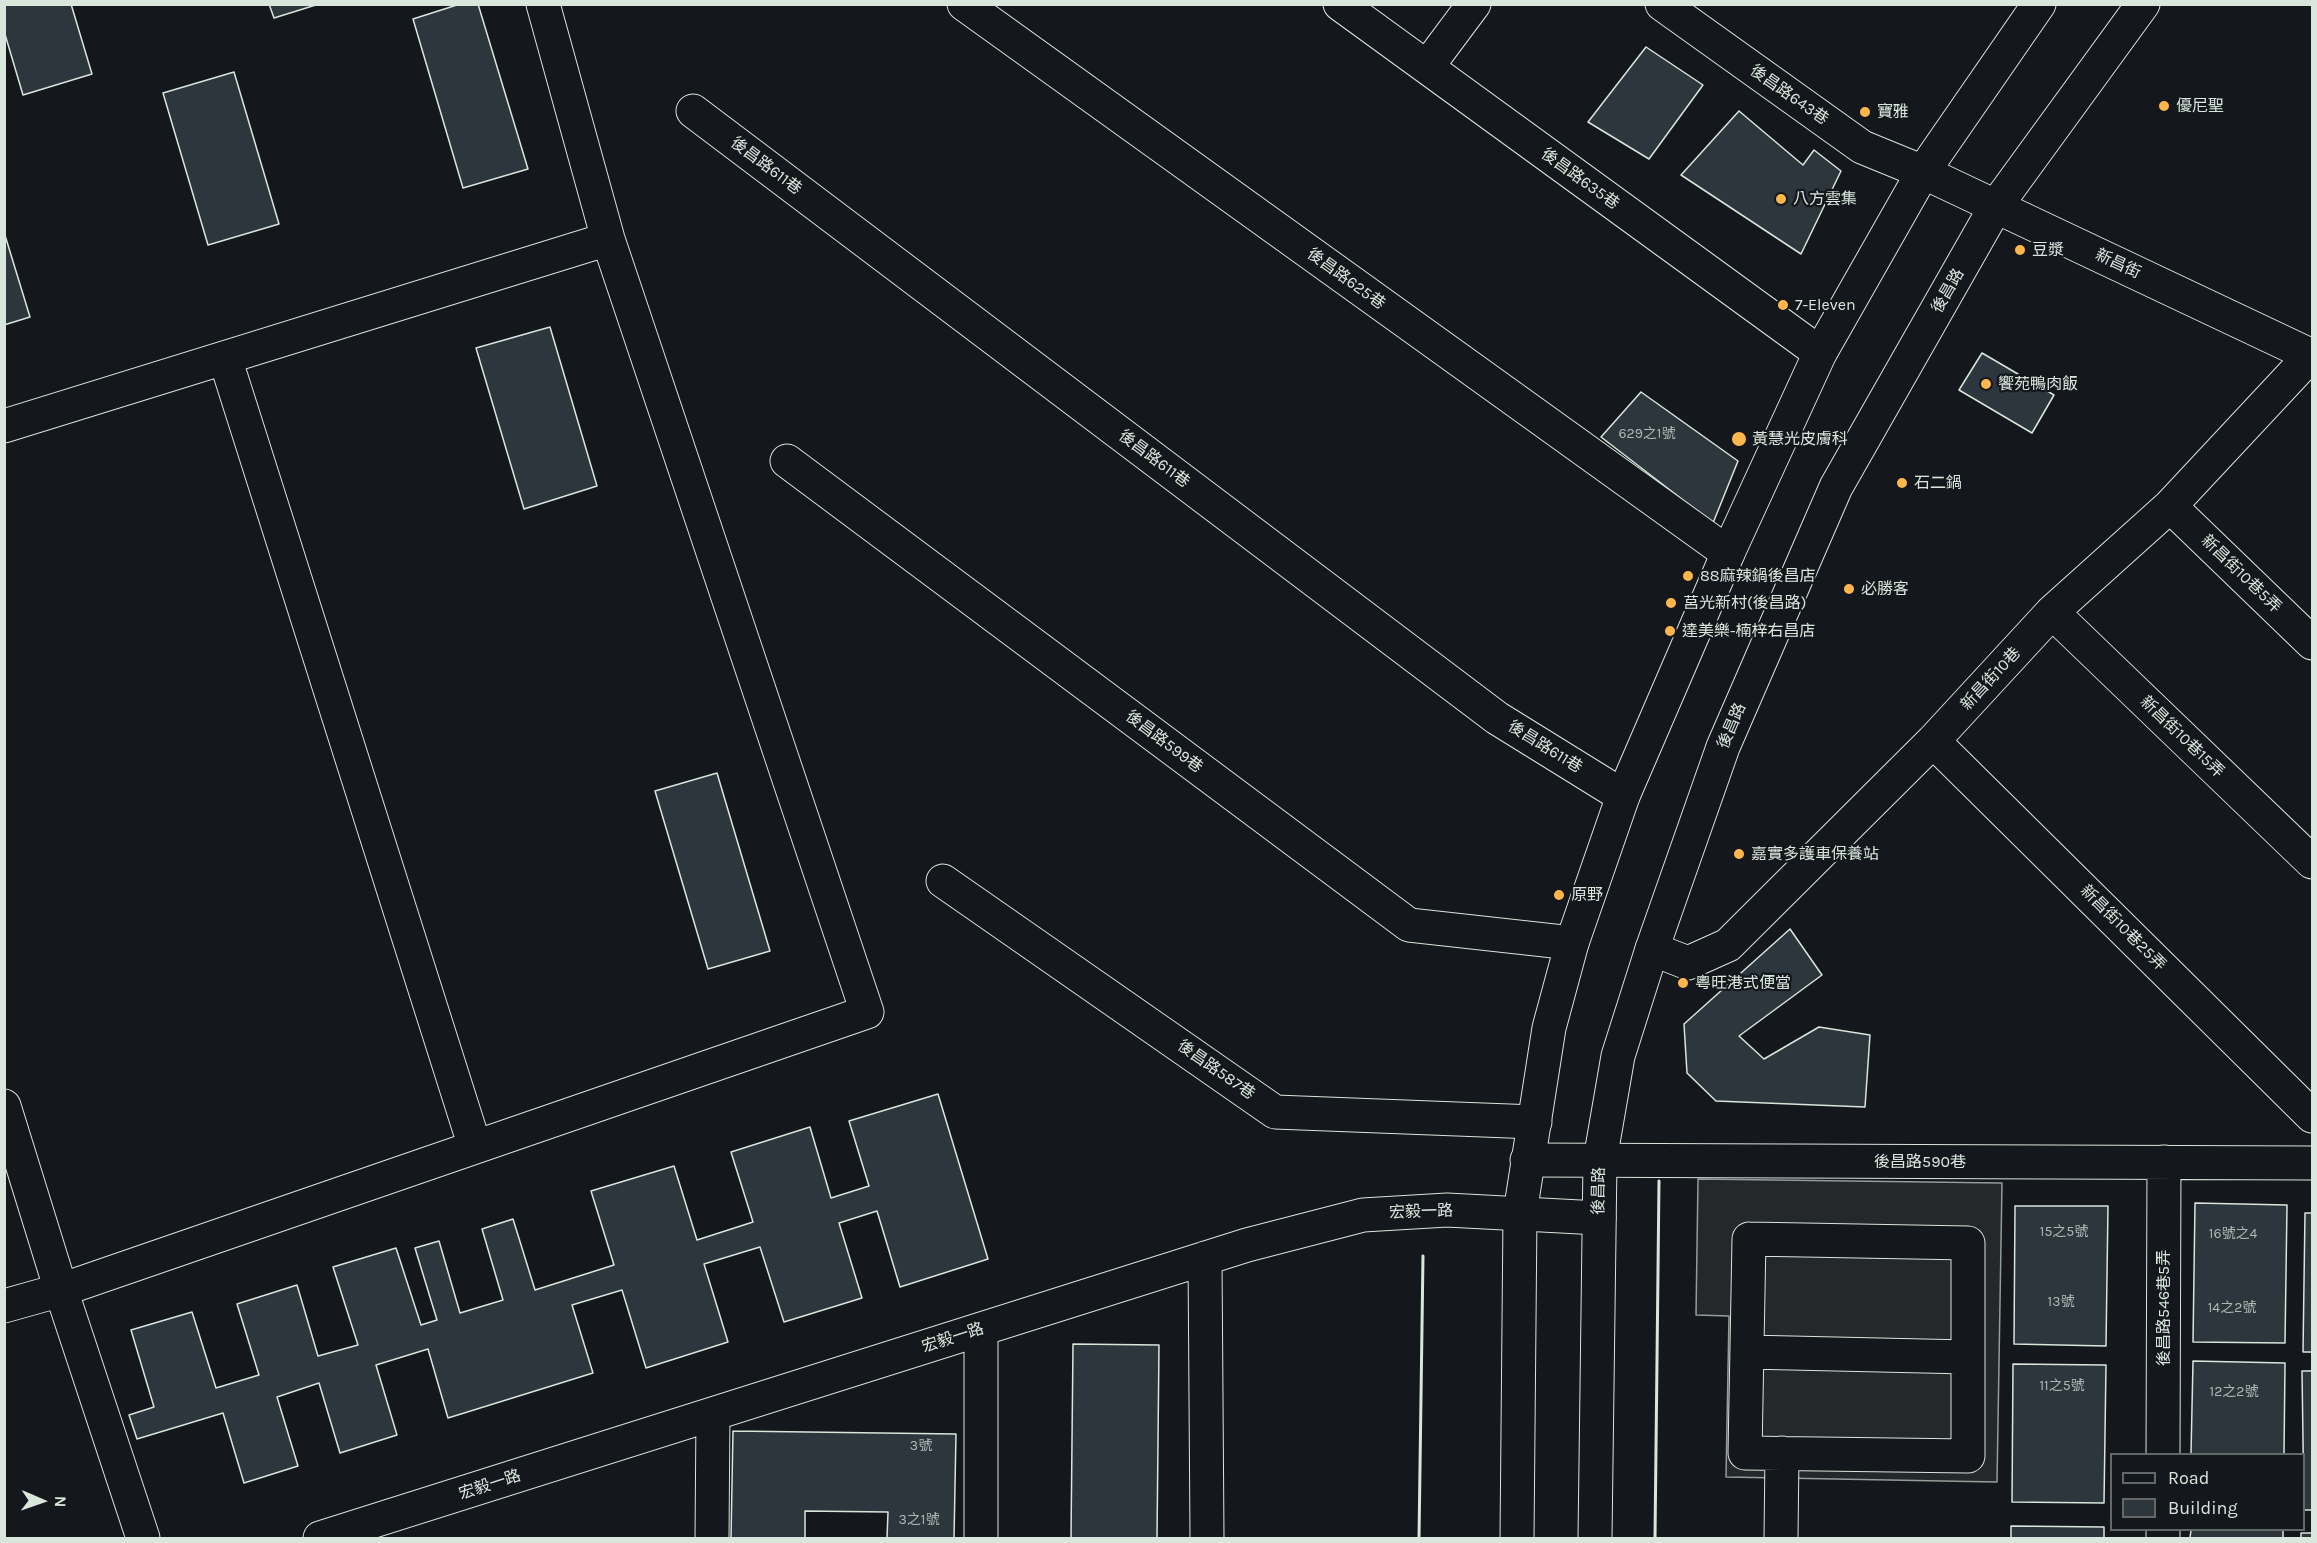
<!DOCTYPE html>
<html>
<head>
<meta charset="utf-8">
<style>
	body { margin:0 }
	#map { position:relative; width:2317px; height:1543px; overflow:hidden; background:#14181c; font-family:Karla,sans-serif }
	canvas { display:block }
	.frame { position:absolute; inset:0; border:6px solid #d8e6dc; pointer-events:none }
	.legend { position:absolute; left:2110px; top:1453px; width:195px; height:78px; box-sizing:border-box; background:#14181c; border:2px solid #626a69; margin:0; padding:8px 10px; list-style:none; font-size:18px; color:#d8e6dc }
	.legend li { display:flex; align-items:center; gap:12px; height:30px }
	.legend b { width:30px; border:2px solid #626a69 }
	.north { position:absolute; left:12px; top:1471px; width:60px; height:60px; -webkit-text-stroke:4px #14181c; paint-order:stroke; rotate:92deg; font-size:16px; font-weight:700; line-height:24px; text-align:center; color:#d8e6dc }
	.north::after { content:''; display:block; margin:auto; width:21px; height:27px; background:#d8e6dc; clip-path:polygon(50% 0,100% 100%,50% 72%,0 100%) }
</style>
</head>
<body>
<div id="map">
<canvas width="2317" height="1543"></canvas>
<div class="frame"></div>
<ul class="legend">
<li><b style="height:8px;background:#14181c"></b>Road</li>
<li><b style="height:16px;background:#2c363c"></b>Building</li>
</ul>
<div class="north">N</div>
</div>
<script>
const c = document.querySelector('canvas').getContext('2d');
c.lineJoin = 'round';
function fillPath(path, color) { c.fillStyle = color; c.fill(path, 'evenodd'); }
const shape = rows => new Path2D(rows.map(r => 'M' + r).join(''));
function trace(path, color, width, dash) { c.strokeStyle = color; c.lineWidth = width; c.lineCap = dash ? 'butt' : 'round'; c.setLineDash(dash || []); c.stroke(path); }
function drawText(font, color, halo, rows, align = 'center') {
  c.font = font + ' Karla,"Noto Sans TC",sans-serif'; c.lineWidth = 4.5; c.setLineDash([]); c.textBaseline = 'middle'; c.strokeStyle = halo; c.fillStyle = color; for (const [text, x, y, turn = 0] of rows) {
    c.save(); c.translate(x, y); c.rotate((+turn || 0) * Math.PI / 180); c.textAlign = isNaN(turn) ? turn : align; if (halo) c.strokeText(text, 0, 0); c.fillText(text, 0, 0); c.restore();
  }
}
const parking = shape([
	[1698,1179,2002,1183,1997,1482,1726,1477,1729,1316,1696,1315,1698,1179]
]);
const building = shape([
	[4,4,71,4,92,74,23,95,4,31,4,4],
	[269,4,319,4,274,18,269,4],
	[460,4,478,4,528,169,463,188,413,19,460,4],
	[1646,47,1703,85,1649,159,1588,122,1646,47],
	[234,72,279,224,208,245,163,93,234,72],
	[1739,111,1803,165,1814,150,1841,171,1801,254,1681,175,1739,111],
	[4,232,30,317,4,325,4,232],
	[550,327,597,486,524,509,476,348,550,327],
	[1982,353,2054,395,2032,433,1959,390,1982,353],
	[1641,392,1738,461,1713,523,1601,437,1641,392],
	[717,773,770,951,708,969,655,791,717,773],
	[1790,929,1822,975,1739,1036,1764,1059,1819,1027,1870,1035,1865,1107,1716,1101,1687,1073,1684,1024,1790,929],
	[938,1094,988,1259,900,1287,877,1211,839,1223,862,1298,784,1322,760,1247,704,1264,728,1342,646,1368,622,1290,572,1305,593,1373,448,1418,428,1349,376,1365,397,1435,340,1453,319,1383,277,1397,298,1466,244,1483,223,1413,137,1439,129,1415,154,1407,131,1330,192,1312,216,1388,259,1375,237,1304,297,1285,318,1356,358,1345,333,1267,396,1248,421,1325,437,1320,415,1248,439,1241,460,1313,503,1300,482,1229,513,1219,535,1290,614,1265,591,1191,674,1166,697,1240,753,1222,731,1152,810,1127,831,1198,869,1186,849,1121,938,1094],
	[2195,1203,2287,1205,2285,1343,2193,1342,2195,1203],
	[2015,1206,2108,1206,2106,1346,2014,1344,2015,1206],
	[2305,1213,2312,1213,2312,1352,2303,1352,2305,1213],
	[1073,1344,1159,1345,1157,1538,1071,1538,1073,1344],
	[2193,1361,2285,1363,2284,1454,2191,1454,2193,1361],
	[2013,1364,2106,1365,2104,1503,2012,1502,2013,1364],
	[2302,1371,2312,1371,2312,1510,2304,1510,2302,1371],
	[733,1431,956,1434,954,1538,887,1538,888,1512,805,1511,805,1538,731,1538,733,1431],
	[2011,1526,2104,1527,2104,1538,2011,1538,2011,1526],
	[2191,1530,2283,1530,2283,1538,2190,1538,2191,1530],
	[2301,1533,2312,1533,2312,1538,2301,1538,2301,1533]
]);
const minor = shape([
	[964,4,1728,553],
	[1340,4,1820,353],
	[1662,4,1862,147,1923,172,2312,356],
	[1427,67,1474,4],
	[693,111,1497,718,1623,796],
	[225,358,475,1147],
	[4,426,608,239],
	[787,461,1409,925,1572,943],
	[2170,506,2312,643],
	[2052,612,2312,862],
	[1933,741,2312,1116],
	[943,881,1275,1112,1535,1122],
	[1652,949,1688,963,1728,945,1933,741,2052,612,2170,506,2312,354],
	[4,1106,61,1290,867,1012,608,239,543,4],
	[1527,1160,2312,1163],
	[1749,1239,1968,1243,1968,1456,1745,1453,1749,1239],
	[1205,1258,1207,1538],
	[4,1306,61,1290,143,1538],
	[1747,1352,1968,1357],
	[2163,1454,2164,1162],
	[320,1538,1247,1245,1363,1215,1447,1210,1599,1218],
	[712,1538,713,1414],
	[981,1538,981,1329],
	[1781,1538,1782,1453],
	[2163,1538,2163,1530]
]);
const major = shape([
	[1517,1538,1520,1213,1549,1028,1572,943,1623,796,1728,553,1820,353,1923,172,2039,4],
	[1595,1538,1600,1160,1618,1056,1652,949,1723,747,1836,487,1996,206,2143,4]
]);
const wall = shape([
	[1419,1538,1423,1256],
	[1655,1538,1659,1181]
]);
const markers = [
	[2164,106,6,"#ffb74d"],
	[1865,112,6,"#ffb74d"],
	[1781,199,6,"#ffb74d"],
	[2020,250,6,"#ffb74d"],
	[1783,305,6,"#ffb74d"],
	[1986,384,6,"#ffb74d"],
	[1739,439,8,"#ffb74d"],
	[1902,483,6,"#ffb74d"],
	[1688,576,6,"#ffb74d"],
	[1849,589,6,"#ffb74d"],
	[1671,603,6,"#ffb74d"],
	[1670,631,6,"#ffb74d"],
	[1739,854,6,"#ffb74d"],
	[1559,895,6,"#ffb74d"],
	[1683,983,6,"#ffb74d"]
];
const numberNames = [
	["629之1號",1647,434],
	["15之5號",2064,1232],
	["16號之4",2233,1234],
	["13號",2061,1302],
	["14之2號",2232,1308],
	["11之5號",2062,1386],
	["12之2號",2234,1392],
	["3號",921,1446],
	["3之1號",919,1520]
];
const streetNames = [
	["後昌路643巷",1789,95,35],
	["後昌路611巷",766,166,37],
	["後昌路635巷",1580,179,36],
	["新昌街",2118,264,25],
	["後昌路625巷",1346,279,36],
	["後昌路",1948,291,-60],
	["後昌路611巷",1154,459,37],
	["新昌街10巷5弄",2241,574,44],
	["新昌街10巷",1991,679,-47],
	["後昌路",1732,726,-67],
	["新昌街10巷15弄",2182,737,44],
	["後昌路599巷",1164,742,37],
	["後昌路611巷",1545,747,32],
	["新昌街10巷25弄",2123,928,45],
	["後昌路587巷",1216,1070,35],
	["後昌路590巷",1920,1162],
	["後昌路",1599,1191,-89],
	["宏毅一路",1421,1212,-2],
	["後昌路546巷5弄",2164,1308,-90],
	["宏毅一路",953,1338,-18],
	["宏毅一路",490,1485,-18]
];
const poiNames = [
	["優尼聖",2176,106],
	["寶雅",1877,112],
	["八方雲集",1793,199],
	["豆漿",2032,250],
	["7-Eleven",1795,305],
	["饗苑鴨肉飯",1998,384],
	["黃慧光皮膚科",1752,439],
	["石二鍋",1914,483],
	["88麻辣鍋後昌店",1700,576],
	["必勝客",1861,589],
	["莒光新村(後昌路)",1683,603],
	["達美樂-楠梓右昌店",1682,631],
	["嘉實多護車保養站",1751,854],
	["原野",1571,895],
	["粵旺港式便當",1695,983]
];
fillPath(parking, '#24282b');
trace(parking, '#939e99', 1.5);
fillPath(building, '#2c363c');
trace(building, '#d8e6dc', 1.5);
trace(minor, '#d8e6dc', 35);
trace(major, '#d8e6dc', 35);
trace(minor, '#14181c', 33);
trace(major, '#14181c', 33);
trace(wall, '#d8e6dc', 3);
for (const [x, y, r, color] of markers) { const dot = new Path2D(); dot.arc(x, y, r, 0, 2 * Math.PI); c.fillStyle = color; c.fill(dot); trace(dot, '#14181c', 2); }
drawText('14px', '#adbab4', null, numberNames);
drawText('16px', '#d8e6dc', '#14181c', streetNames);
drawText('16px', '#d8e6dc', '#14181c', poiNames, 'left');
</script>
</body>
</html>
